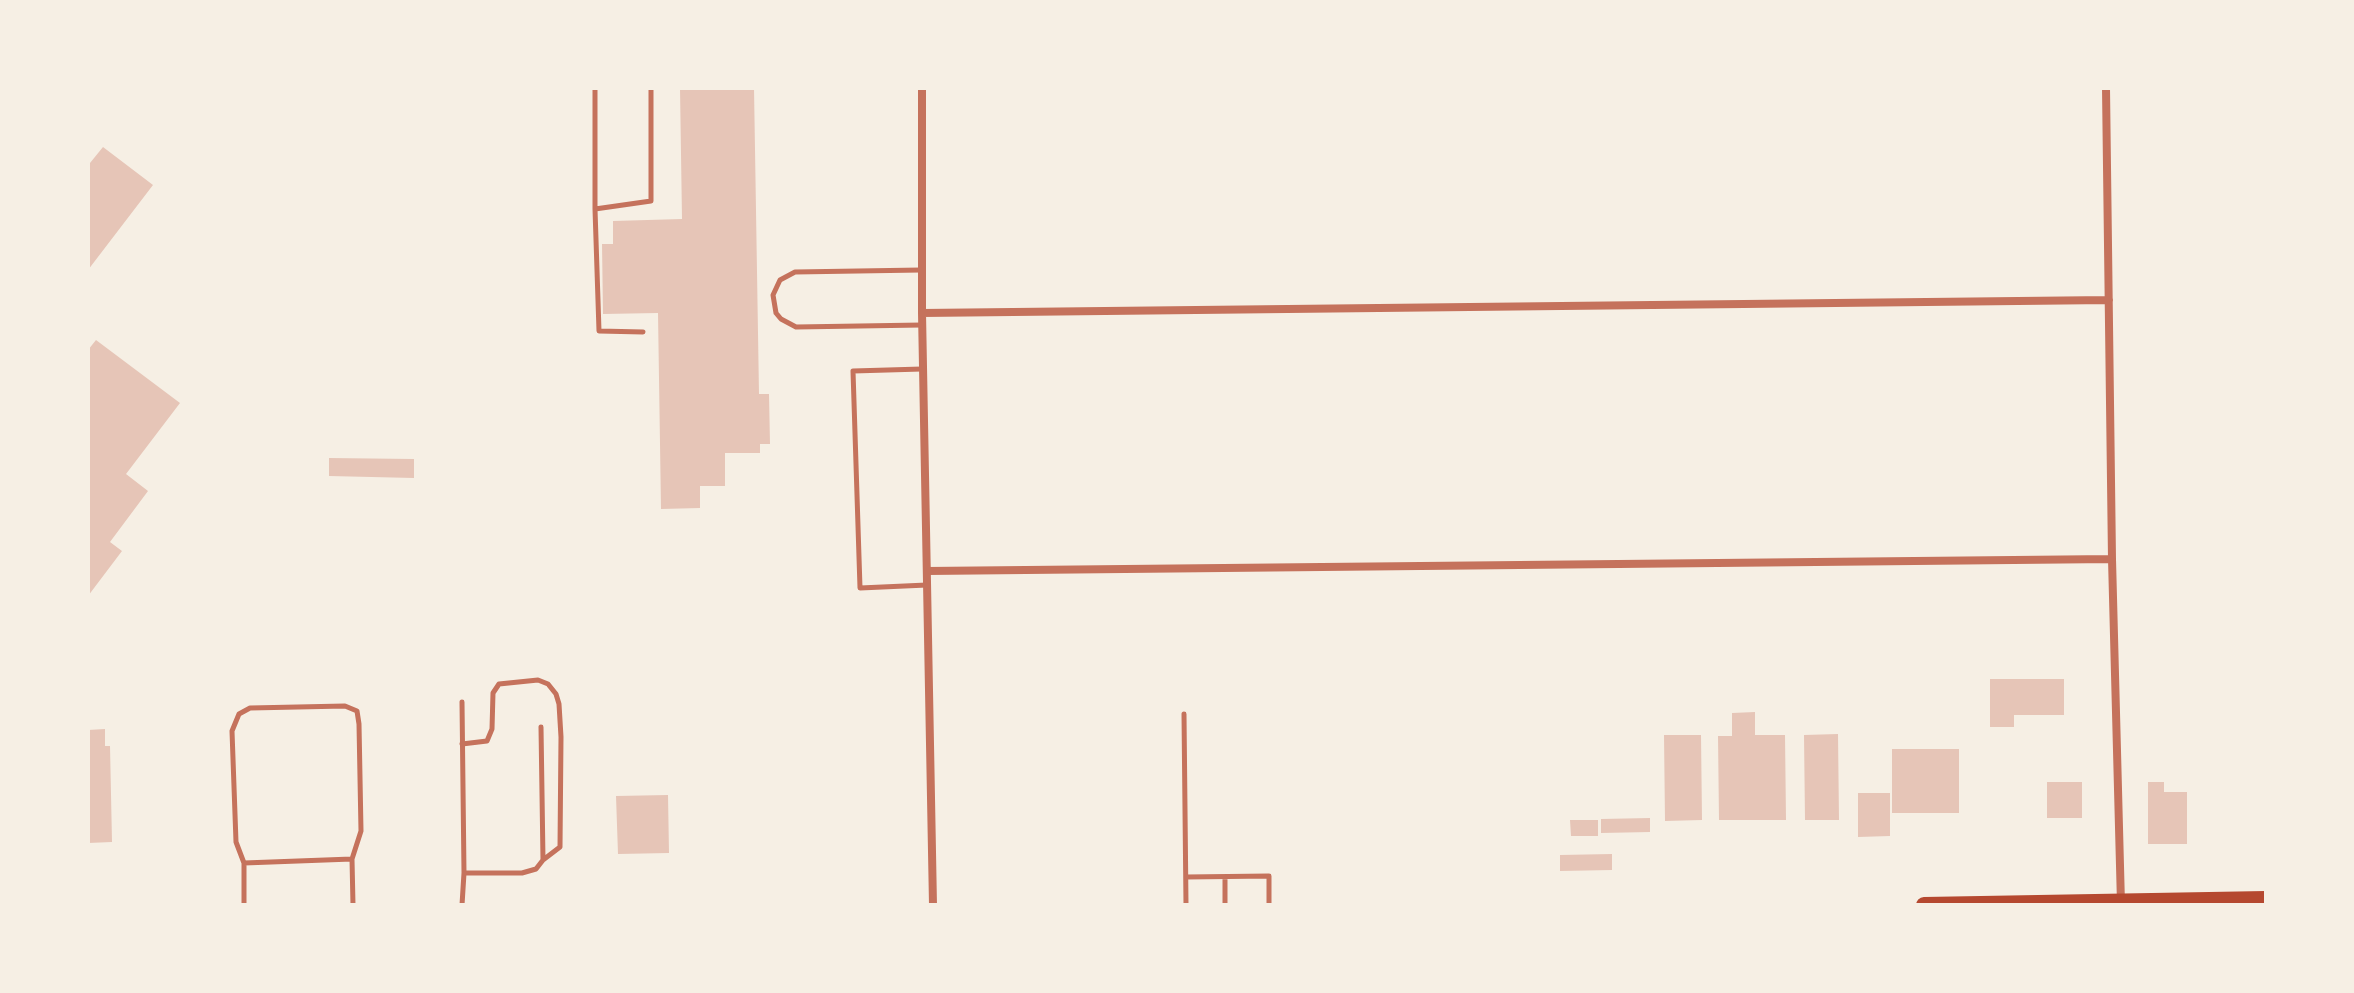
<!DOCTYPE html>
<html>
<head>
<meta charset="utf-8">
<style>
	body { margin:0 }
	#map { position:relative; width:2354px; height:993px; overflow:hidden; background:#f6efe4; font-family:Raleway,sans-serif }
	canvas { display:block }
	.frame { position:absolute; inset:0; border:90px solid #f6efe4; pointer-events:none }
</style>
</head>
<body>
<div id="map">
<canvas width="2354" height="993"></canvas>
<div class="frame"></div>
</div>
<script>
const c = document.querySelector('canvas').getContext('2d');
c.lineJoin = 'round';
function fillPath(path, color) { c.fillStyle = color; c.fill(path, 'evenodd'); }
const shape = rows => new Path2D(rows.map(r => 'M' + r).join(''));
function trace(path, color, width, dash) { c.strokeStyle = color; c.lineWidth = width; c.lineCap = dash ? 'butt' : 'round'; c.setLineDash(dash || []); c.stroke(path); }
const building = shape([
	[680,88,754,88,759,394,769,394,770,444,760,444,760,453,725,453,725,486,700,486,700,508,661,509,658,313,603,314,602,244,613,244,613,221,682,219],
	[103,147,153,185,88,270,88,162,90,163],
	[96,340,180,403,126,474,148,491,110,542,122,551,88,596,88,350],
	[329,458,414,459,414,478,329,476],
	[1990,679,2064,679,2064,715,2014,715,2014,727,1990,727],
	[1755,712,1755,735,1785,735,1786,820,1719,820,1718,736,1732,736,1732,713],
	[105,729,105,746,110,746,112,842,88,843,88,730],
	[1838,734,1839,820,1805,820,1804,735],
	[1664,735,1701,735,1702,820,1665,821],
	[1892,749,1959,749,1959,813,1892,813],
	[2047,782,2082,782,2082,818,2047,818],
	[2148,782,2164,782,2164,792,2187,792,2187,844,2148,844],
	[1858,793,1890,793,1890,836,1858,837],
	[668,795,669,853,618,854,616,796],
	[1650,818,1650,832,1601,833,1601,819],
	[1570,820,1598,820,1598,836,1571,836],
	[1612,854,1612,870,1560,871,1560,855]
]);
const service = shape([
	[595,88,595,209,599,331,643,332],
	[595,209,651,201,651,88],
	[921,270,795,272,780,280,773,295,776,313,781,319,796,327,922,325],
	[922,369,853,371,860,588,927,585],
	[462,702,464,873,462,905],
	[1184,714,1186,905],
	[462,744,487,741,492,729,493,693,499,684,538,680,548,684,556,694,559,704,561,737,560,847,543,860],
	[244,863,352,859],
	[464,873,522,873,536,869,543,860,541,727],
	[1186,877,1269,876,1269,905],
	[1225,877,1225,905],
	[244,905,244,863,236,842,232,731,239,714,250,708,345,706,357,711,359,724,361,831,352,859,353,905]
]);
const minor = shape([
	[922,88,922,313,933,905],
	[2106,88,2112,559,2121,904],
	[922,313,2109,300],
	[927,571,2112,559]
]);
const primary = shape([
	[1924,905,2266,899]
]);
fillPath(building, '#e6c5b7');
trace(service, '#c5725c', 5);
trace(minor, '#c5725c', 8);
trace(primary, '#b5482f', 16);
</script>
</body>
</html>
